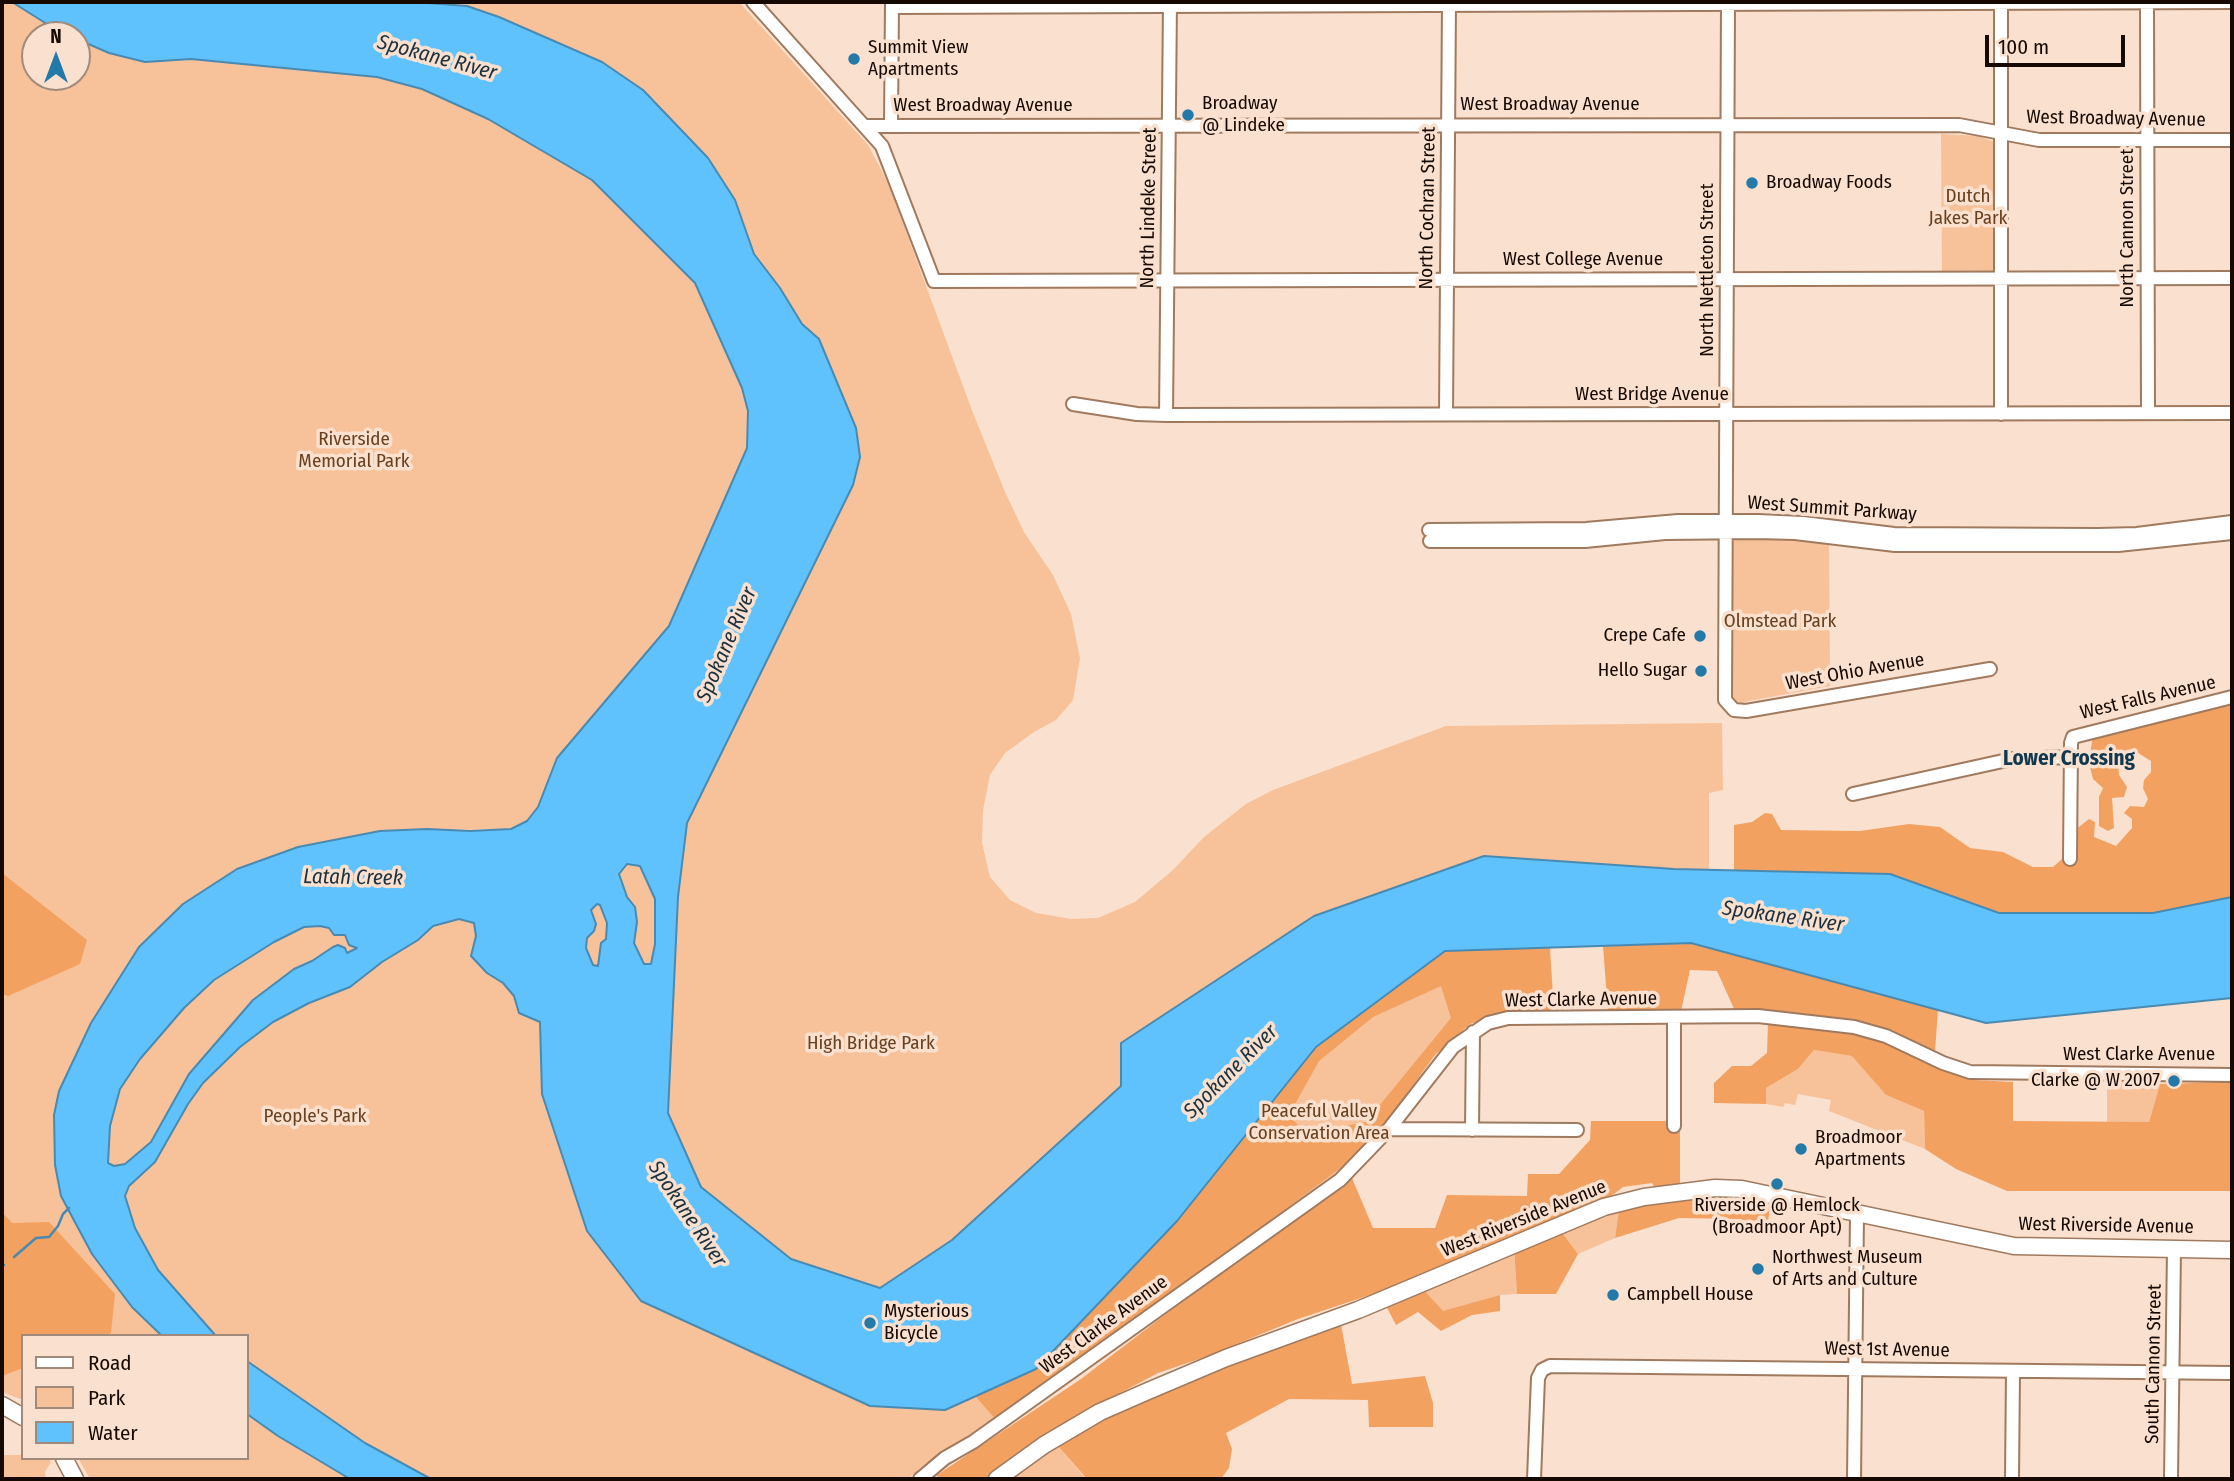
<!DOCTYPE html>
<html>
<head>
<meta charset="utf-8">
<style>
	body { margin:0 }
	#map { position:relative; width:2234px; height:1481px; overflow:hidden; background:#fae0ce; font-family:"Fira Sans Condensed",sans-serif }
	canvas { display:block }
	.frame { position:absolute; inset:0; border:4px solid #160902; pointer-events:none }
	.legend { position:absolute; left:21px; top:1334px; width:228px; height:126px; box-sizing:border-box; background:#fae0ce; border:2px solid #9f8a7c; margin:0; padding:9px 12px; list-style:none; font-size:21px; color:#160902 }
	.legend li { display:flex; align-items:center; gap:14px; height:35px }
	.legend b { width:35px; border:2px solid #9f8a7c }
	.north { position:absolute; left:21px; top:21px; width:70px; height:70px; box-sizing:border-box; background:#fae0ce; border:2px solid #9f8a7c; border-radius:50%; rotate:0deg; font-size:19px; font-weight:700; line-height:28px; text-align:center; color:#160902 }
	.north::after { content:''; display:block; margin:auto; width:24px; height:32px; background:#237aa9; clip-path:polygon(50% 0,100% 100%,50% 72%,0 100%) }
	.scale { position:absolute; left:1985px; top:35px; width:140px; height:32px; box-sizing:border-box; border:4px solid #160902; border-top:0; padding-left:9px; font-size:21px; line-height:24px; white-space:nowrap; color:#160902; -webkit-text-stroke:5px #fae0ce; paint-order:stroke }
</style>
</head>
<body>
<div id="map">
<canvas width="2234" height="1481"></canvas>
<div class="frame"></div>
<ul class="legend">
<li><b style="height:9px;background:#fff"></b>Road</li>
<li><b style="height:19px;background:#f7c19a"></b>Park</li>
<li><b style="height:19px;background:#5fc2fd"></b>Water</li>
</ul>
<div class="north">N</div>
<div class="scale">100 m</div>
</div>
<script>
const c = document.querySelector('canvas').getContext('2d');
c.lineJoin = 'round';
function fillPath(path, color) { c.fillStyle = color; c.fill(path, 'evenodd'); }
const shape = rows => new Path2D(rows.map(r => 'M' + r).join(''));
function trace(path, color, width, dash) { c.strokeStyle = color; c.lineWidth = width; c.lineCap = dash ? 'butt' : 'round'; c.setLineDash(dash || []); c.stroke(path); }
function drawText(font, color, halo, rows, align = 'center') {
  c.font = font + ' "Fira Sans Condensed",sans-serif'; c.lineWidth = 7; c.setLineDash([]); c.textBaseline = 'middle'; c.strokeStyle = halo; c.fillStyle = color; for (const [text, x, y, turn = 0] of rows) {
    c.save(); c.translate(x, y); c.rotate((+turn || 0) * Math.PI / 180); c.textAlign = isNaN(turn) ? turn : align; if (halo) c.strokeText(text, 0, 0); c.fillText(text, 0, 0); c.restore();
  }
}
const green = shape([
	[2,2,12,2,50,26,69,35,35,35,35,77,77,77,77,39,109,53,145,62,191,59,377,77,422,89,488,119,592,180,695,283,742,388,748,411,747,448,669,626,557,758,538,807,527,821,512,829,380,831,298,847,237,869,139,947,91,1023,59,1091,54,1115,81,1200,173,927,536,864,641,1301,869,1406,945,1409,975,1396,996,1420,922,1466,908,1479,90,1479,78,1458,247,1458,247,1336,23,1336,23,1400,2,1392],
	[415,2,739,2,868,145,888,183,973,413,1005,492,1024,532,1053,575,1071,614,1080,658,1073,700,1056,720,1034,732,1005,753,990,775,983,810,982,843,990,877,1010,900,1036,913,1071,919,1098,918,1135,902,1173,870,1204,837,1246,804,1273,790,1446,726,1722,723,1723,790,1709,793,1709,870,1674,869,1121,1086,952,1240,880,1288,791,1259,701,1187,668,1113,678,897,687,822,853,485,860,457,856,428,819,339,802,324,780,288,754,254,735,200,708,158,602,62,499,17,467,6],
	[1941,134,1978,136,1992,141,1995,144,1995,272,1942,272],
	[1733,537,1829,541,1830,686,1749,701,1740,704,1733,702,1729,695,1732,557,1730,542],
	[627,864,640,866,655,899,656,944,651,964,644,964,634,943,637,922,635,907,627,897,619,874],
	[597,904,600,905,607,922,606,939,601,943,598,966,593,966,586,948,587,938,594,931,590,910],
	[1445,951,1492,1012,1461,1026,1437,1051,1353,1161,1258,1229,1177,1221,1316,1047],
	[1814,1050,1853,1056,1886,1095,1924,1111,1925,1149,1829,1111,1831,1100,1798,1094,1795,1105,1785,1103,1783,1107,1766,1104,1766,1088,1798,1069],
	[2107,1080,2155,1081,2160,1084,2149,1122,2107,1122],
	[1619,1210,1615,1238,1578,1254,1560,1230],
	[1514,1248,1517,1294,1500,1295,1443,1312,1422,1288],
	[1058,1446,1086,1479,1009,1479],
	[2,1455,23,1455,23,1458,49,1458,51,1462,45,1472,46,1479,2,1479]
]);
const forest = shape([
	[2232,700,2232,897,2153,913,1999,913,1890,874,1734,870,1734,825,1752,822,1765,813,1772,814,1781,830,1860,831,1909,824,1940,827,1970,848,2003,852,2033,867,2053,867,2062,859,2076,858,2075,830,2089,819,2095,822,2094,837,2116,846,2132,828,2132,819,2124,813,2130,806,2144,807,2148,799,2143,788,2144,780,2151,772,2151,761,2138,753,2122,755,2118,761,2119,775,2127,787,2124,797,2112,798,2114,828,2108,831,2099,826,2099,797,2103,788,2093,779,2089,763,2093,734],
	[2,873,87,940,80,964,8,996,2,994],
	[1691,943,1938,1009,1935,1052,1887,1030,1847,1019,1735,1011,1717,971,1690,970,1681,1011,1608,1012,1603,946],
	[1550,948,1554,1012,1497,1015,1470,1024,1435,1055,1380,1131,1351,1160,1170,1296,996,1420,975,1396,1037,1369,1177,1221,1316,1047,1445,951],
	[1441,986,1451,1018,1366,1122,1305,1133,1289,1115,1319,1061,1373,1017],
	[1768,1023,1851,1033,1886,1042,1974,1080,2013,1082,2013,1121,2149,1122,2160,1084,2232,1082,2232,1191,2007,1191,1956,1169,1925,1149,1924,1111,1886,1095,1852,1056,1814,1050,1798,1069,1766,1088,1766,1104,1714,1103,1714,1083,1732,1066,1751,1066,1767,1053],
	[1591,1121,1680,1121,1680,1185,1655,1188,1652,1183,1623,1187,1610,1197,1418,1279,1298,1319,1205,1357,1158,1373,1103,1402,1014,1456,988,1479,938,1479,937,1475,1081,1379,1158,1320,1352,1178,1373,1228,1435,1228,1447,1195,1527,1196,1528,1174,1559,1174,1590,1140],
	[1738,1194,1771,1202,1767,1227,1740,1219,1679,1218,1615,1238,1619,1210,1675,1199],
	[2,1212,12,1223,49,1222,115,1294,111,1333,104,1336,23,1336,23,1368,2,1376],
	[1560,1230,1578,1254,1556,1294,1517,1294,1514,1248],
	[1422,1288,1443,1311,1500,1295,1500,1311,1472,1315,1441,1331,1418,1312,1396,1325,1385,1304],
	[1340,1319,1352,1384,1425,1376,1433,1403,1433,1427,1369,1427,1368,1400,1289,1399,1226,1433,1232,1449,1229,1468,1221,1479,1087,1479,1058,1446,1113,1409]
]);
const water = shape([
	[12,2,415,2,467,6,499,17,602,62,643,90,708,158,735,200,754,254,780,288,802,324,819,339,856,428,860,457,853,485,687,823,678,897,668,1113,701,1187,791,1259,880,1288,952,1240,1121,1086,1121,1043,1314,916,1484,856,1674,869,1890,874,1999,913,2153,913,2232,897,2232,998,1986,1023,1691,943,1445,951,1316,1047,1177,1221,1036,1369,945,1410,870,1406,641,1301,587,1231,542,1094,540,1022,519,1013,514,996,503,983,487,973,471,956,476,936,474,923,459,919,433,926,418,940,382,962,350,987,309,1003,273,1022,240,1047,203,1083,188,1104,155,1162,129,1186,125,1196,135,1228,158,1270,216,1336,162,1336,132,1307,92,1254,61,1196,55,1165,54,1115,59,1091,91,1023,139,947,183,904,237,869,298,847,380,831,427,829,470,831,511,829,527,821,538,807,557,758,669,626,747,448,748,411,742,388,695,283,592,180,488,119,422,89,377,77,191,59,145,62,109,53,77,39,77,35,69,35,50,26,12,2],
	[627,864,640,866,655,899,655,944,651,964,644,964,634,943,637,922,635,907,627,897,619,874,627,864],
	[597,904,600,905,607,923,606,939,601,943,598,966,593,965,586,948,587,938,594,931,596,924,591,910,597,904],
	[320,926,329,928,334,935,345,935,349,945,357,948,347,953,345,948,338,945,333,947,312,961,294,969,253,1000,189,1074,151,1142,125,1164,114,1166,108,1163,110,1126,120,1089,140,1059,184,1008,214,980,274,942,304,927,320,926],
	[247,1361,365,1443,431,1479,350,1479,278,1436,247,1414,247,1361]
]);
const stream = shape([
	[14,1257,36,1238,49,1237,58,1226,63,1214,69,1208],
	[2,1266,4,1265]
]);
const minor = shape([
	[753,2,882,146,934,281,2232,278],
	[1728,2,1725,700,1734,710,1746,711,1990,669],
	[2147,2,2148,413],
	[892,7,2232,2],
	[867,126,1959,125,2039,140,2232,140],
	[891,126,892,2],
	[1073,404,1137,414,1166,415,2232,413],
	[1446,414,1449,2],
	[2001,414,2001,2],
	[1166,415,1170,2],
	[1429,530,1586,529,1678,521,1758,521,1803,523,1894,534,2098,535,2137,534,2232,522],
	[1430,541,1585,541,1665,533,1757,532,1795,533,1895,545,2118,545,2232,533],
	[1853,794,2012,759,2071,757],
	[2070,859,2071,743,2073,737,2232,697],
	[1674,1017,1674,1126],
	[1389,1129,1577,1130],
	[1472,1130,1473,1032],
	[920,1479,945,1458,973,1442,1340,1180,1389,1129,1453,1047,1488,1023,1508,1018,1758,1016,1854,1027,1886,1036,1943,1063,1970,1072,2232,1075],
	[1534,1479,1538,1378,1542,1370,1550,1366,2232,1373],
	[1854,1479,1857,1215],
	[2012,1479,2013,1371],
	[2171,1479,2174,1249]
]);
const major = shape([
	[2,1405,23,1417],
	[64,1458,75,1479],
	[997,1479,1044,1445,1100,1412,1148,1391,1226,1358,1358,1310,1604,1207,1644,1197,1715,1188,1742,1189,2014,1246,2232,1250]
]);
const markers = [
	[854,59,7,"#237aa9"],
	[1188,115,7,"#237aa9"],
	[1752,183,7,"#237aa9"],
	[1700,636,7,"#237aa9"],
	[1701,671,7,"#237aa9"],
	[2174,1081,7,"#237aa9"],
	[1801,1149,7,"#237aa9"],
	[1777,1184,7,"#237aa9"],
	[1758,1269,7,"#237aa9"],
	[1613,1295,7,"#237aa9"],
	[870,1323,7,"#237aa9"]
];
const poiNames = [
	["Summit View",868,48],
	["Apartments",868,70],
	["Broadway",1202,104],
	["@ Lindeke",1202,126],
	["Broadway Foods",1766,183],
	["Crepe Cafe",1686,636,"right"],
	["Hello Sugar",1687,671,"right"],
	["Clarke @ W 2007",2160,1081,"right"],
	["Broadmoor",1815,1138],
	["Apartments",1815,1160],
	["Riverside @ Hemlock",1777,1206,"center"],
	["(Broadmoor Apt)",1777,1228,"center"],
	["Northwest Museum",1772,1258],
	["of Arts and Culture",1772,1280],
	["Campbell House",1627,1295],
	["Mysterious",884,1312],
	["Bicycle",884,1334]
];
const streetNames = [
	["West Broadway Avenue",1550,105],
	["West Broadway Avenue",983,106],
	["West Broadway Avenue",2116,119,1],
	["North Lindeke Street",1149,208,-89],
	["North Cochran Street",1428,208,-89],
	["North Cannon Street",2128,228,-90],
	["West College Avenue",1583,260],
	["North Nettleton Street",1708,270,-90],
	["West Bridge Avenue",1652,395],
	["West Summit Parkway",1832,509,4],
	["West Ohio Avenue",1855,672,-10],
	["West Falls Avenue",2148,698,-13],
	["West Clarke Avenue",1581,1000,-1],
	["West Clarke Avenue",2139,1055],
	["West Riverside Avenue",1524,1219,-22],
	["West Riverside Avenue",2106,1226,1],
	["West Clarke Avenue",1104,1325,-36],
	["West 1st Avenue",1887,1350,1],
	["South Cannon Street",2154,1364,-89]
];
const parkNames = [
	["Dutch",1968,197],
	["Jakes Park",1968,219],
	["Riverside",354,440],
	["Memorial Park",354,462],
	["Olmstead Park",1780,622],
	["High Bridge Park",871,1044],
	["Peaceful Valley",1319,1112],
	["Conservation Area",1319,1134],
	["People's Park",315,1117]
];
const waterNames = [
	["Spokane River",437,58,15],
	["Spokane River",727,645,-67],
	["Latah Creek",353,878,1],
	["Spokane River",1783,917,8],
	["Spokane River",1231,1072,-45],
	["Spokane River",687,1214,56]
];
const neighbourhoodNames = [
	["Lower Crossing",2069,759]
];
fillPath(green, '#f7c19a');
fillPath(forest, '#f3a161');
fillPath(water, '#5fc2fd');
trace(water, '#498ab2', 2);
trace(stream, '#498ab2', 2.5);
trace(minor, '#a07a5e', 16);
trace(major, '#a07a5e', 19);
trace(minor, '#fff', 12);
trace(major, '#fff', 16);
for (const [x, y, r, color] of markers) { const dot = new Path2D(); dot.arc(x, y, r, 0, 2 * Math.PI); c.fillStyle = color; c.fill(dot); trace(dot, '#fae0ce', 2.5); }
drawText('19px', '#160902', '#fae0ce', poiNames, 'left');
drawText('19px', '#160902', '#fae0ce', streetNames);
drawText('19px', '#6a401f', '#fae0ce', parkNames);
drawText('italic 21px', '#1c313f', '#fae0ce', waterNames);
drawText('bold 21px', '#10384f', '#fae0ce', neighbourhoodNames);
</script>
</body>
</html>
